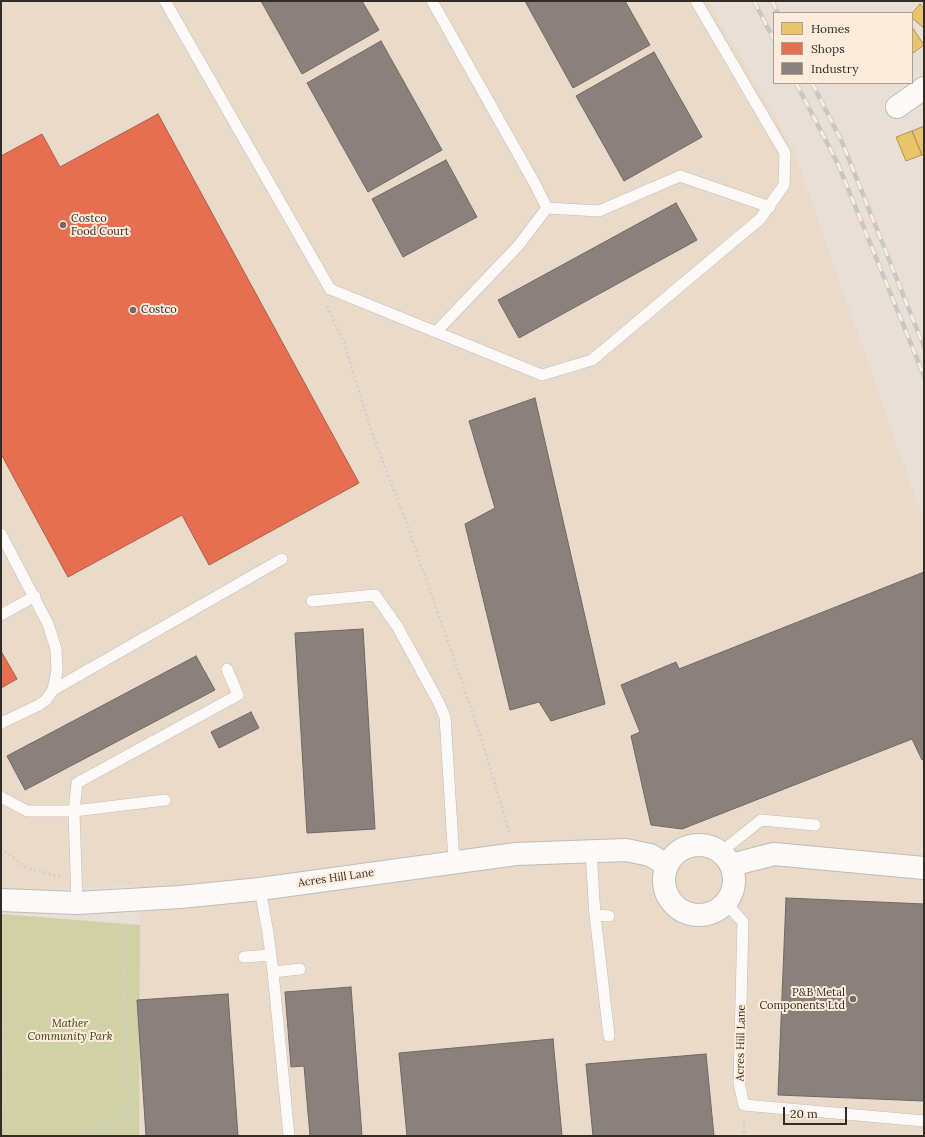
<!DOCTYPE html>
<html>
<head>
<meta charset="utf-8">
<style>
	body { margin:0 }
	#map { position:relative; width:925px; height:1137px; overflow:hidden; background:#e8dfd6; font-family:Lora,serif }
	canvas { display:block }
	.frame { position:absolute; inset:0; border:2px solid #322c25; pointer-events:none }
	.legend { position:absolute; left:773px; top:12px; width:140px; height:72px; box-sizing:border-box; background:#fdecdb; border:1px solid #ac9f92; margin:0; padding:5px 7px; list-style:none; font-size:12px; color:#322c25 }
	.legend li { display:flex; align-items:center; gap:8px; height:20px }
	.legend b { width:20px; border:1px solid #ac9f92 }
	.scale { position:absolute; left:783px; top:1107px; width:64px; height:18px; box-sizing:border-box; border:2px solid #322c25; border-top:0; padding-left:5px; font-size:12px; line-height:14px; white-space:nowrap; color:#322c25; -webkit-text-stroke:3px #fdecdb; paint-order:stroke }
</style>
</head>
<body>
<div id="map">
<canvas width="925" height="1137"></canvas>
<div class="frame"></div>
<ul class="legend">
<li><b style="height:11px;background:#e9c46a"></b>Homes</li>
<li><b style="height:11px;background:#e76f51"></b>Shops</li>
<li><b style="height:11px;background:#8a817c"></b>Industry</li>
</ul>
<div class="scale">20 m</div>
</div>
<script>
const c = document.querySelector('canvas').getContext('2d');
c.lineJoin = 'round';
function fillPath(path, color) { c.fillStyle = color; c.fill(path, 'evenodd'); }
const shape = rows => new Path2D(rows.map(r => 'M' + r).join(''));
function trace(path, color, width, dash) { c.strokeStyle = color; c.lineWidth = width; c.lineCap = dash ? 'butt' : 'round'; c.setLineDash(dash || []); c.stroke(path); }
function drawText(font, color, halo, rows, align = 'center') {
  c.font = font + ' Lora,serif'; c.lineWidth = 4; c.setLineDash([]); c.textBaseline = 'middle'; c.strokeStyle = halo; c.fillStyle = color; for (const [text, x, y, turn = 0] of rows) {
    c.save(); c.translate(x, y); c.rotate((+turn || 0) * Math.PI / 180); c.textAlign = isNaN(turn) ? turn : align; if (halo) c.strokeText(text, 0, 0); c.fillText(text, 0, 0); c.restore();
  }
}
const built = shape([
	[1,1,708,1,793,148,924,522,924,1136,139,1136,140,925,137,886,20,890,1,886]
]);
const green = shape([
	[1,914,140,925,139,1136,1,1136]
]);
const homes = shape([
	[920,4,924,8,924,28,912,18,912,13,920,4],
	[912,27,924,45,913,53,912,52,912,27],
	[924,126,924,154,922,155,912,131,924,126],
	[912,131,922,155,906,161,896,137,912,131]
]);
const shops = shape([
	[158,114,359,483,209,565,182,515,68,577,1,454,1,156,42,134,60,167,158,114],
	[1,651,17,679,1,688,1,651]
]);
const industry = shape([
	[261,1,362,1,379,30,302,74,261,1],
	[525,1,625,1,650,45,573,88,525,1],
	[381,41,442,150,368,192,307,83,381,41],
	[654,52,702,137,624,181,576,96,654,52],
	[446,160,477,217,403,257,372,199,446,160],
	[676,203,697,240,519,338,498,300,676,203],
	[535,398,605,704,551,721,539,702,510,710,465,524,495,508,469,421,535,398],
	[924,572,924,759,922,760,912,739,682,829,651,825,631,736,640,732,621,685,676,662,679,669,924,572],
	[363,629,375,829,307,833,295,633,363,629],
	[196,656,215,690,25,790,7,756,196,656],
	[251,712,259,728,219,748,211,732,251,712],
	[786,898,924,904,924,1101,778,1095,786,898],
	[351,987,362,1136,310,1136,304,1066,291,1067,285,992,351,987],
	[228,994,238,1136,146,1136,137,1000,228,994],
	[553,1039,562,1136,407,1136,399,1053,553,1039],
	[706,1054,714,1136,593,1136,586,1064,706,1054]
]);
const path = shape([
	[327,306,344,343,373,436,410,533,479,731,510,834],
	[1,848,25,867,60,877],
	[1,995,8,1136],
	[744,1121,744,1136],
	[96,1136,96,1132,129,1113,125,1040,123,922]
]);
const service = shape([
	[165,1,330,289,542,375,592,360,760,219,784,185,785,153,696,1],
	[432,1,535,184,547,208,518,246,436,332],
	[547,208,599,211,680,176,770,207],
	[1,534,48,624,56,649,57,671,53,690,46,700,39,705,1,723],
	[312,601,375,595,397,626,438,701,445,717,454,861],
	[1,615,35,596],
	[53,690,282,559],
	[1,797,27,811,74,811,77,783,238,695,227,669],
	[591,851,595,915,609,1036],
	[721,852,761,820,815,825],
	[260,889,268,933,273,972,289,1136],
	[77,903,74,811,165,800],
	[726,903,743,922,739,1083,744,1105,924,1121],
	[595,915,609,916],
	[244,957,271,955],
	[273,972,300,969]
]);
const minor = shape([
	[897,107,924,88],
	'664 880a35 35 0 1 1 70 0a35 35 0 1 1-70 0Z',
	[731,865,774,854,924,868],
	[1,900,77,903,180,897,260,889,516,854,626,850,650,855,667,865]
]);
const rail = shape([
	[754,1,774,40],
	[772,1,778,13],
	[796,83,838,164,924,376],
	[812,83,842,142,924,347]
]);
const markers = [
	[63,225,4,"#726b63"],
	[133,310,4,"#726b63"],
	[853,999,4,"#726b63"]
];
const poiNames = [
	["Costco",71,219],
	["Food Court",71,232],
	["Costco",141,310],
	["P&B Metal",845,993,"right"],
	["Components Ltd",845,1006,"right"]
];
const streetNames = [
	["Acres Hill Lane",336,878,-8],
	["Acres Hill Lane",741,1043,-89]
];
const parkNames = [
	["Mather",70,1024],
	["Community Park",70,1037]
];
fillPath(built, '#eadac9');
fillPath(green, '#d1d1a7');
fillPath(homes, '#e9c46a');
trace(homes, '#b29655', 1);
fillPath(shops, '#e76f51');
trace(shops, '#b15b44', 1);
fillPath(industry, '#8a817c');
trace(industry, '#706862', 1);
trace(service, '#c2bbb3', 12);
trace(minor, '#c2bbb3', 24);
trace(path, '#d1cfcc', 2.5, [2, 3]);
trace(service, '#fcfaf9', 11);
trace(minor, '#fcfaf9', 22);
trace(rail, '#cac8c5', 4.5);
trace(rail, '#fdecdb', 3, [9]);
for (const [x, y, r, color] of markers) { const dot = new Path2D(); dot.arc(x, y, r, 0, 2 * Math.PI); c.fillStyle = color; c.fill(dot); trace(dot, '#fdecdb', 1.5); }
drawText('11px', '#322c25', '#fdecdb', poiNames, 'left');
drawText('11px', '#322c25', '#fdecdb', streetNames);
drawText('italic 11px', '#393c13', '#fdecdb', parkNames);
</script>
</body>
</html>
